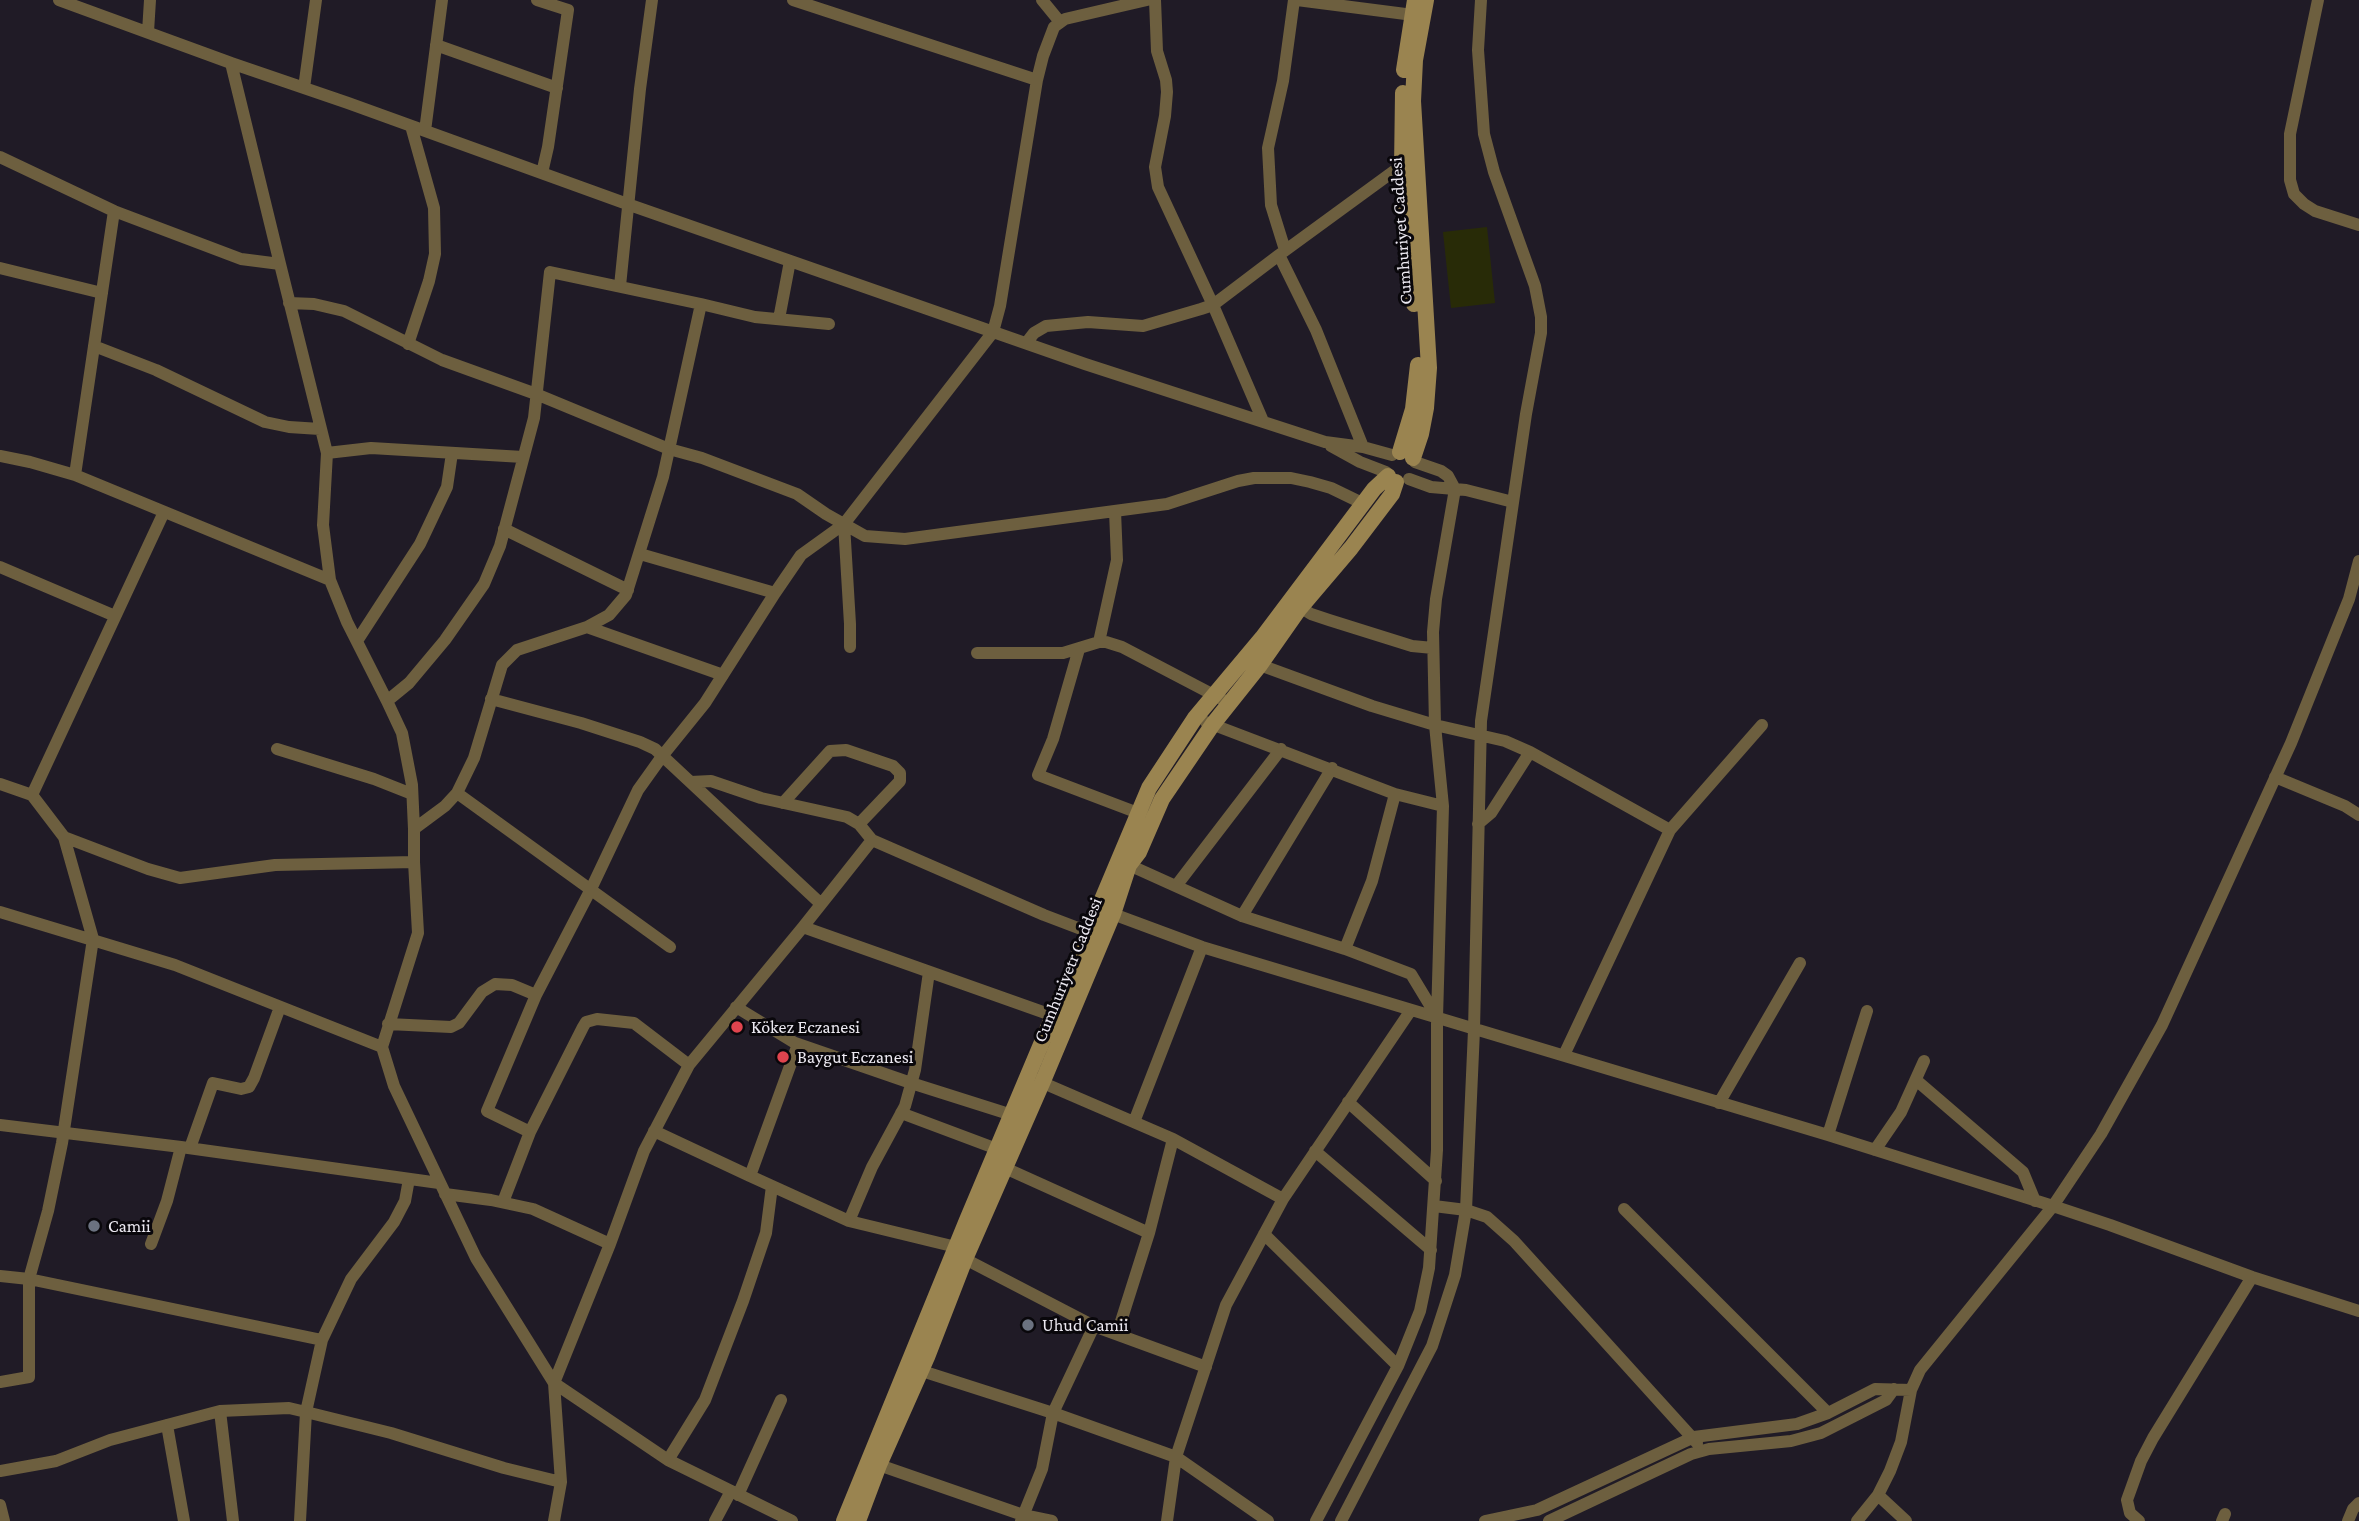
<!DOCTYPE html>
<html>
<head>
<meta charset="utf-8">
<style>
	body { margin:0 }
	canvas { display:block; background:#201b26 }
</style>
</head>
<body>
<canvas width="2359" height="1521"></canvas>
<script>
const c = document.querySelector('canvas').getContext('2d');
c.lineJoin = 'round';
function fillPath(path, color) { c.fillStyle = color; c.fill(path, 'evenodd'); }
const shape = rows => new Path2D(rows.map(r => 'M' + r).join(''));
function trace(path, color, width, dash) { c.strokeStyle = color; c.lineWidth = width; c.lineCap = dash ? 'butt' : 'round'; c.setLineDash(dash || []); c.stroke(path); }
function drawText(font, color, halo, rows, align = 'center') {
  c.font = font + ' "Crimson Pro",serif'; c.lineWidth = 6; c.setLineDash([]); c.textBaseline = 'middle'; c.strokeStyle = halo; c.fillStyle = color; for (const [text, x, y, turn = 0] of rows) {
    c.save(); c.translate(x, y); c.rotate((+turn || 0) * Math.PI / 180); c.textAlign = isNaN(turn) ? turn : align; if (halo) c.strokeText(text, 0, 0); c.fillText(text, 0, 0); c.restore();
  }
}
const green = shape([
	[1487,227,1495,303,1451,308,1443,232]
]);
const street = shape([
	[59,0,231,63],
	[537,0,568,10,548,147,542,173],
	[793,0,1037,80],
	[1042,0,1060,22],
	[1155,0,1157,51,1166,80,1167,92,1165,116,1155,167,1158,187,1213,305,1263,421],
	[1297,0,1421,16],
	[2318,0,2290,134,2290,180,2294,194,2304,204,2315,211,2359,225],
	[148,32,150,0],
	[436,45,557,88],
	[304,88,316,0],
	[425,131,442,0],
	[0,157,114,211],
	[1285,250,1271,205,1268,148,1283,81,1294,0],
	[1279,255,1394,171,1409,167],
	[280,264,231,63,348,103,630,205,1085,364,1325,442,1363,447,1392,455],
	[0,268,102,293],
	[620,286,640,89,652,0],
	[289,303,314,304,344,311,442,360,536,394,669,449,702,458,797,494,826,514,865,536,905,539,1167,504,1238,481,1254,478,1291,478,1310,482,1331,488,1364,504],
	[701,304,755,317,829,324],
	[779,319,790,261],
	[1027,342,1034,333,1046,326,1088,322,1143,326,1201,309,1213,305,1279,255,1316,330,1363,447],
	[408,344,429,281,435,254,434,208,411,126],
	[94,346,156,370,265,422,289,427,320,429],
	[1331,446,1360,462,1386,472],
	[327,453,280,264,241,259,114,211,75,475,330,580],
	[0,456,30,462,75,475],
	[1409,479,1431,487,1466,490,1513,502],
	[844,524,850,624,850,647],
	[504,529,628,590],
	[0,567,115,616],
	[775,593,801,555,844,524,993,332,1000,306,1037,80,1043,56,1054,27,1065,19,1147,0],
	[1295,604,1311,614,1329,620,1412,646,1433,648],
	[587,627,723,675],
	[357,641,420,544,447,487,452,453],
	[1099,642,1117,560,1115,511],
	[1079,649,1053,739,1038,775,1146,816],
	[977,653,1063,653,1099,642,1106,642,1122,647,1231,704],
	[1260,665,1372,706,1435,725,1505,741,1530,752,1670,830,1564,1055],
	[491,699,581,723,640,742,655,749,821,904],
	[387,701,402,733,412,785,414,829],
	[1206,722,1395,794,1443,806],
	[277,749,374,779,412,794],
	[2275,777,2345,806,2359,815],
	[691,782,711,781,761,798,847,817,859,824,872,840],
	[0,784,32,795,64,837,93,939,62,1143,48,1211,29,1279,322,1340,306,1412,289,1408,220,1411,110,1440,56,1461,0,1471],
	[457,793,474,758,502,665,517,650,587,627,609,615,626,595,663,477,701,304,550,272,534,418,500,546,484,584,445,640,409,683,387,701,347,622,330,580,323,525,327,453,371,448,523,457],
	[32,795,164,512],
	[783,803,830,751,846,750,893,766,900,773,900,781,859,824],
	[1478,824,1491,813,1530,752],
	[1670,830,1762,725],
	[64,837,148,869,180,878,275,865,414,862,418,933,382,1047,394,1086,476,1258,554,1383,668,1460,792,1521],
	[414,862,414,829,445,806,457,793,670,947],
	[1129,865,1242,916,1345,949,1411,974,1437,1017],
	[1176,886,1281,749],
	[0,912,175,965,382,1047],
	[1113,914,1202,947,1828,1135,2053,1206,2110,1225,2252,1277,2359,1311],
	[1242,916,1332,768],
	[803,927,1054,1016],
	[1345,949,1372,881,1395,794],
	[736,1007,795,1043,911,1083,1012,1115],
	[388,1024,451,1027,459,1023,482,992,495,984,512,985,536,995],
	[689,1065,803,927,872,840,1044,915,1094,934],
	[1034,1079,1173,1139,1283,1199],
	[1916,1080,2023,1172,2035,1201],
	[1348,1102,1436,1181],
	[1719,1103,1800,963],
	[901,1113,1005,1152],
	[1134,1122,1202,947],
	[0,1125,181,1147,439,1183],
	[654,1131,750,1176,798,1044],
	[530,1132,487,1111,536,995,591,889,638,790,663,755,705,703,775,593,640,554],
	[1828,1135,1867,1011],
	[190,1148,213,1083,241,1089,249,1087,254,1078,280,1007],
	[1875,1150,1901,1112,1924,1061],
	[1315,1151,1431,1250],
	[1005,1168,1149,1233],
	[750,1176,849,1221,956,1247,965,1259,1094,1326,1206,1367],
	[445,1194,491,1200,533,1209,610,1244,554,1383,561,1482,554,1521],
	[503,1202,530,1132,583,1027,586,1022,597,1019,634,1023,689,1065,644,1151,610,1244],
	[1434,1206,1466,1210,1487,1217,1514,1241,1697,1443],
	[1624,1209,1828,1413],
	[849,1221,872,1167,905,1106,915,1070,929,972],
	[1264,1234,1398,1366],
	[151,1244,167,1201,181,1147],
	[0,1276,29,1279,29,1377,0,1382],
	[1117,1334,1149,1233,1173,1139],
	[322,1340,351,1279,394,1222,405,1201,409,1179],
	[922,1371,1053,1413,1176,1457,1268,1521],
	[220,1411,233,1521],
	[167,1425,184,1521],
	[668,1460,705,1400,743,1301,766,1233,772,1186],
	[879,1465,1023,1515,1052,1521],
	[738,1495,781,1400],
	[1878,1495,1906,1521],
	[0,1505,4,1521],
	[300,1521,306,1412,391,1433,504,1468,561,1482],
	[715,1521,731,1491],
	[1021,1521,1042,1469,1053,1413,1094,1326],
	[1167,1521,1176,1457,1226,1305,1283,1199,1411,1010],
	[1316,1521,1398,1366,1420,1311,1429,1268,1437,1150,1437,1018,1443,806,1435,725,1433,632,1436,599,1455,489,1448,476,1441,471,1415,462],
	[1341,1521,1432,1346,1455,1275,1466,1210,1474,1030,1481,721,1526,414,1541,333,1541,317,1535,286,1494,172,1484,134,1478,50,1481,0],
	[1485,1521,1537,1510,1694,1437,1797,1424,1828,1413,1875,1389,1911,1390],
	[1549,1521,1691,1454,1709,1449,1791,1441,1821,1433,1886,1400,1894,1389],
	[1857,1521,1878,1495,1890,1471,1901,1442,1911,1390,1920,1370,2053,1206,2101,1134,2162,1025,2291,743,2349,599,2359,561],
	[2139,1521,2130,1513,2127,1500,2141,1461,2153,1438,2252,1277],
	[2222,1521,2225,1514],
	[2348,1521,2353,1509,2359,1503]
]);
const secondary = shape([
	[1404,70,1415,0],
	[1403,93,1402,168,1414,304],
	[1400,452,1413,409,1418,365],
	[1413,458,1421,434,1426,408,1429,368,1413,101,1415,60,1426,0],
	[844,1521,967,1220,1149,788,1195,718,1262,638,1374,489,1388,476],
	[858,1521,879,1465,927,1357,965,1259,1043,1081,1113,914,1129,865,1139,852,1162,799,1213,724,1260,665,1300,608,1351,548,1392,494,1396,482]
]);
const markers = [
	[737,1027,7,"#e0444e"],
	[783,1057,7,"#e0444e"],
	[94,1226,7,"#6b7280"],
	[1028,1325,7,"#6b7280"]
];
const streetNames = [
	["Cumhuriyet Caddesi",1401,231,-94],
	["Cumhuriyetr Caddesi",1068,970,-68]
];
const poiNames = [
	["Kökez Eczanesi",751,1027],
	["Baygut Eczanesi",797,1057],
	["Camii",108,1226],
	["Uhud Camii",1042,1325]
];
fillPath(green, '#282b07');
trace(street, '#6d5f3f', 12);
trace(secondary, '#9a8450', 16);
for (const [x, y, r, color] of markers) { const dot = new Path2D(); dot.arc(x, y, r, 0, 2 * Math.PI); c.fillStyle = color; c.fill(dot); trace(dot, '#09070b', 2.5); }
drawText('18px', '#ece9f1', '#09070b', streetNames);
drawText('18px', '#ece9f1', '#09070b', poiNames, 'left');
</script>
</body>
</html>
